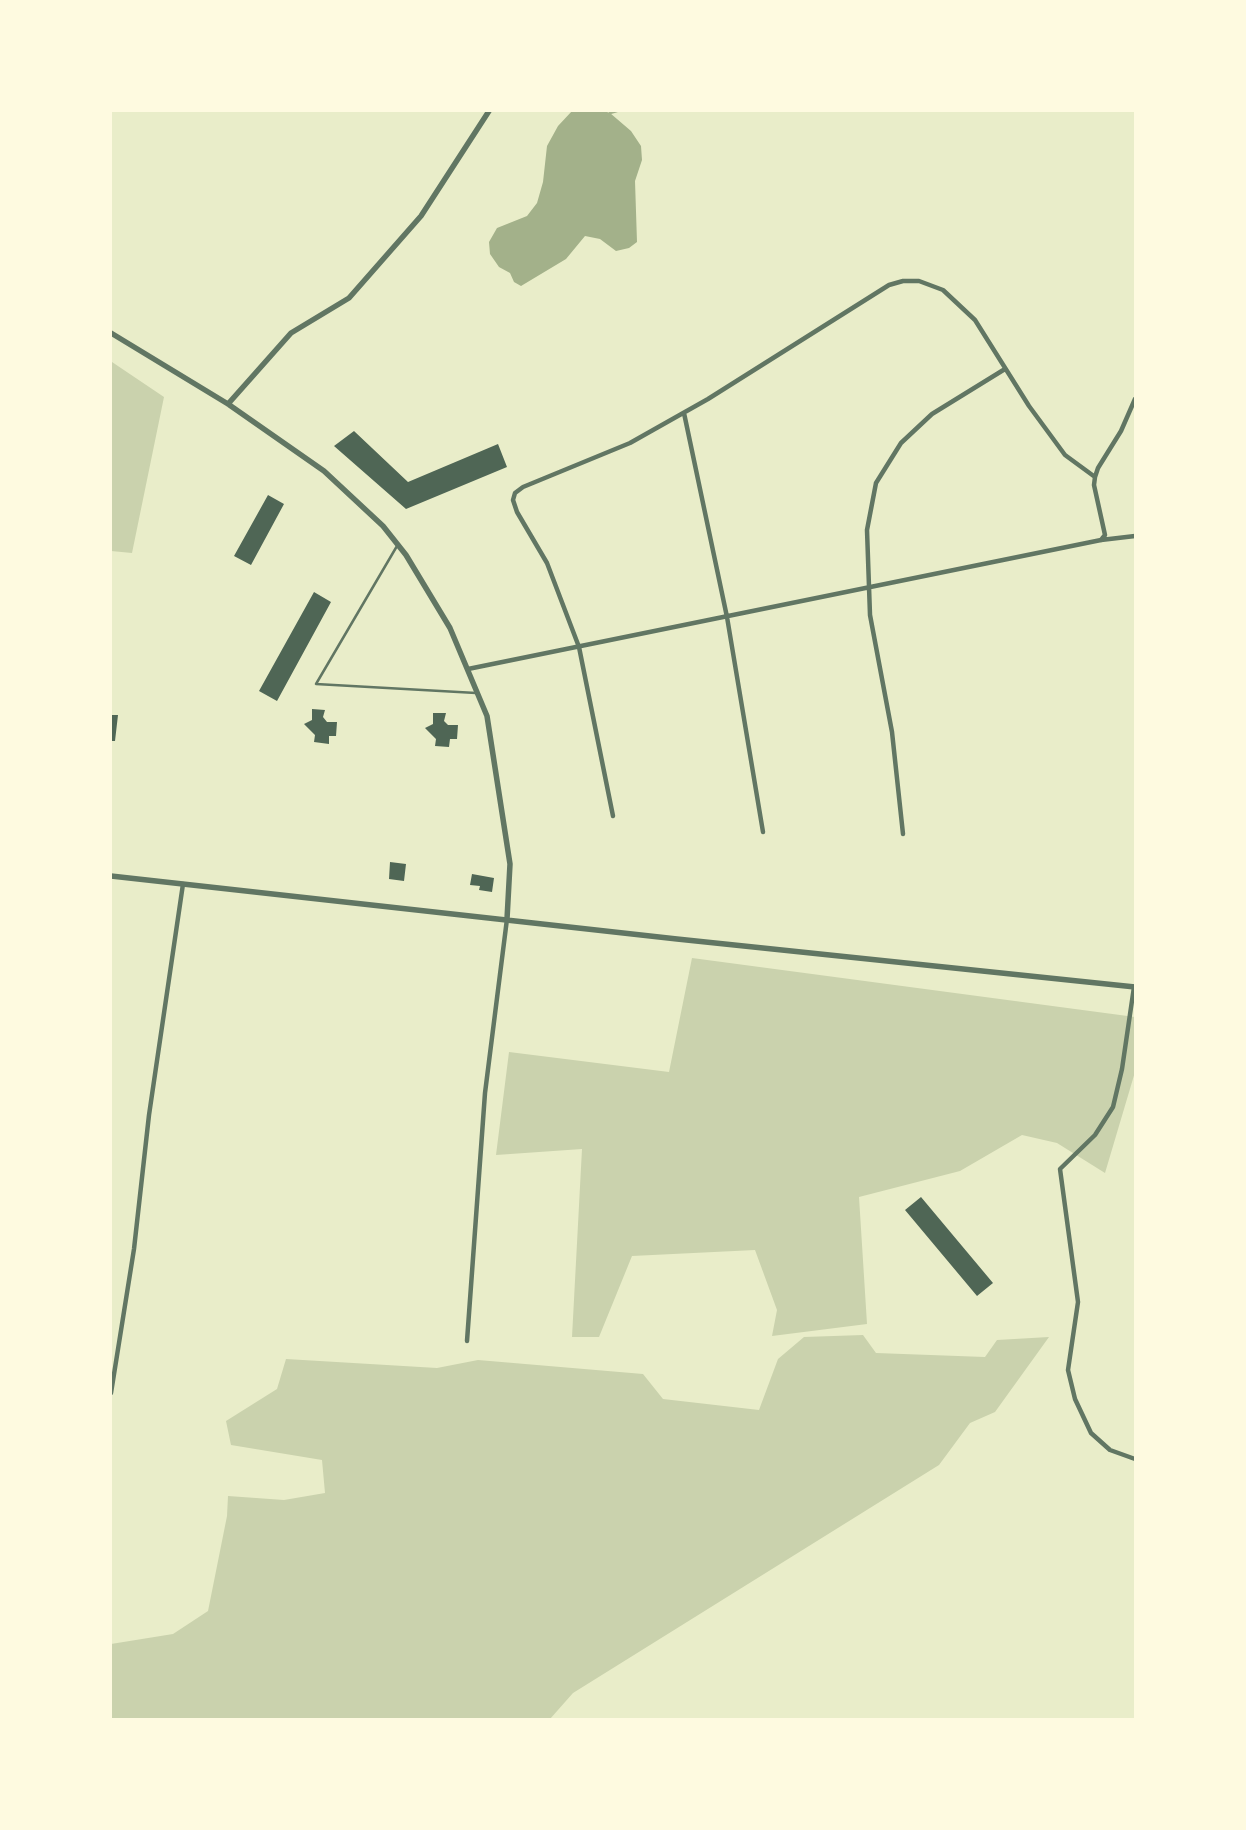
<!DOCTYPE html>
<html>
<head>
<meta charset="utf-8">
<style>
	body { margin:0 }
	#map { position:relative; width:1246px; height:1830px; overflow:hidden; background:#e9edc9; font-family:Rubik,sans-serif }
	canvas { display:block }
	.frame { position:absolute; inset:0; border:112px solid #fefae0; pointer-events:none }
</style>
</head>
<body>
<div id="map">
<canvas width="1246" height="1830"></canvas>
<div class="frame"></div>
</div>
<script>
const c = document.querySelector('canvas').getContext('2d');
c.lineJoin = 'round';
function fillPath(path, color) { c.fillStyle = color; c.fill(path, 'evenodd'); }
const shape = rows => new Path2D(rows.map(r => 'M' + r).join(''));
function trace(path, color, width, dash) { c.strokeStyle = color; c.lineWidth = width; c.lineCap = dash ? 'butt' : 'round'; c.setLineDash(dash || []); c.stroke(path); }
const green = shape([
	[112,362,164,397,132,553,111,551],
	[692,958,1135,1017,1135,1072,1105,1173,1057,1143,1022,1135,960,1171,859,1197,867,1324,772,1336,777,1310,755,1250,632,1256,599,1337,572,1337,582,1149,496,1155,509,1052,669,1072],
	[863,1335,876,1353,985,1357,997,1340,1049,1337,995,1412,970,1423,939,1465,573,1693,550,1719,111,1719,111,1644,173,1634,208,1611,227,1516,228,1496,284,1500,325,1493,322,1460,231,1445,226,1421,277,1389,286,1359,437,1368,478,1360,643,1374,663,1399,759,1410,778,1359,804,1337]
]);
const water = shape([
	[572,111,604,111,610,113,631,131,641,146,642,160,635,181,637,242,629,248,616,251,600,239,585,236,566,259,521,286,514,282,510,273,499,267,490,254,489,242,497,228,527,216,537,203,543,182,547,146,558,126]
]);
const stream = shape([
	[610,113,617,111]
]);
const building = shape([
	[354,431,408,482,498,444,507,467,406,509,334,446],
	[268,495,284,504,251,565,234,556],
	[314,592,331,602,277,701,259,691],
	[312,709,325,710,323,717,327,722,337,722,336,736,329,736,329,744,314,742,315,735,304,724,312,720],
	[433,713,446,713,444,721,448,725,458,725,457,739,450,739,449,747,435,746,436,739,425,728,433,724],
	[111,715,118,715,115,741,111,741],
	[390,862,406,864,404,881,389,879],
	[472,874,494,878,492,892,479,890,480,886,470,885],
	[921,1197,993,1283,977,1296,905,1210]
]);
const service = shape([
	[397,546,316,684,476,693]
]);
const minor = shape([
	[684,413,727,617,763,832],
	[1101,540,1105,535,1094,485,1095,477,1098,468,1121,431,1135,399],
	[468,669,1101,540,1135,536],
	[613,816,579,647,547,563,517,512,513,500,515,493,523,487,630,443,708,399,889,285,903,281,919,281,943,290,975,320,1029,406,1065,455,1095,477],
	[903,834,892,732,870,615,867,530,876,483,901,443,932,414,1005,369],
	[1134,987,1122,1069,1113,1107,1095,1135,1060,1169,1078,1302,1068,1370,1075,1399,1091,1433,1110,1450,1135,1459],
	[467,1341,485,1093,507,919],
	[111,1393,134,1249,149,1115,183,884]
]);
const tertiary = shape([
	[111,333,228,404,324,471,383,526,406,555,450,628,487,716,510,864,507,919],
	[228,404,291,333,349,298,421,216,489,111],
	[111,876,677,939,1135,987]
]);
fillPath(green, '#cad2ad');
fillPath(water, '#a3b18a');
trace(stream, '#a3b18a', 2.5);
fillPath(building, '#4f6655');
trace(service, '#617663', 2.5);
trace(minor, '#617663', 4.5);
trace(tertiary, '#617663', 5.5);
</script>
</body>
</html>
